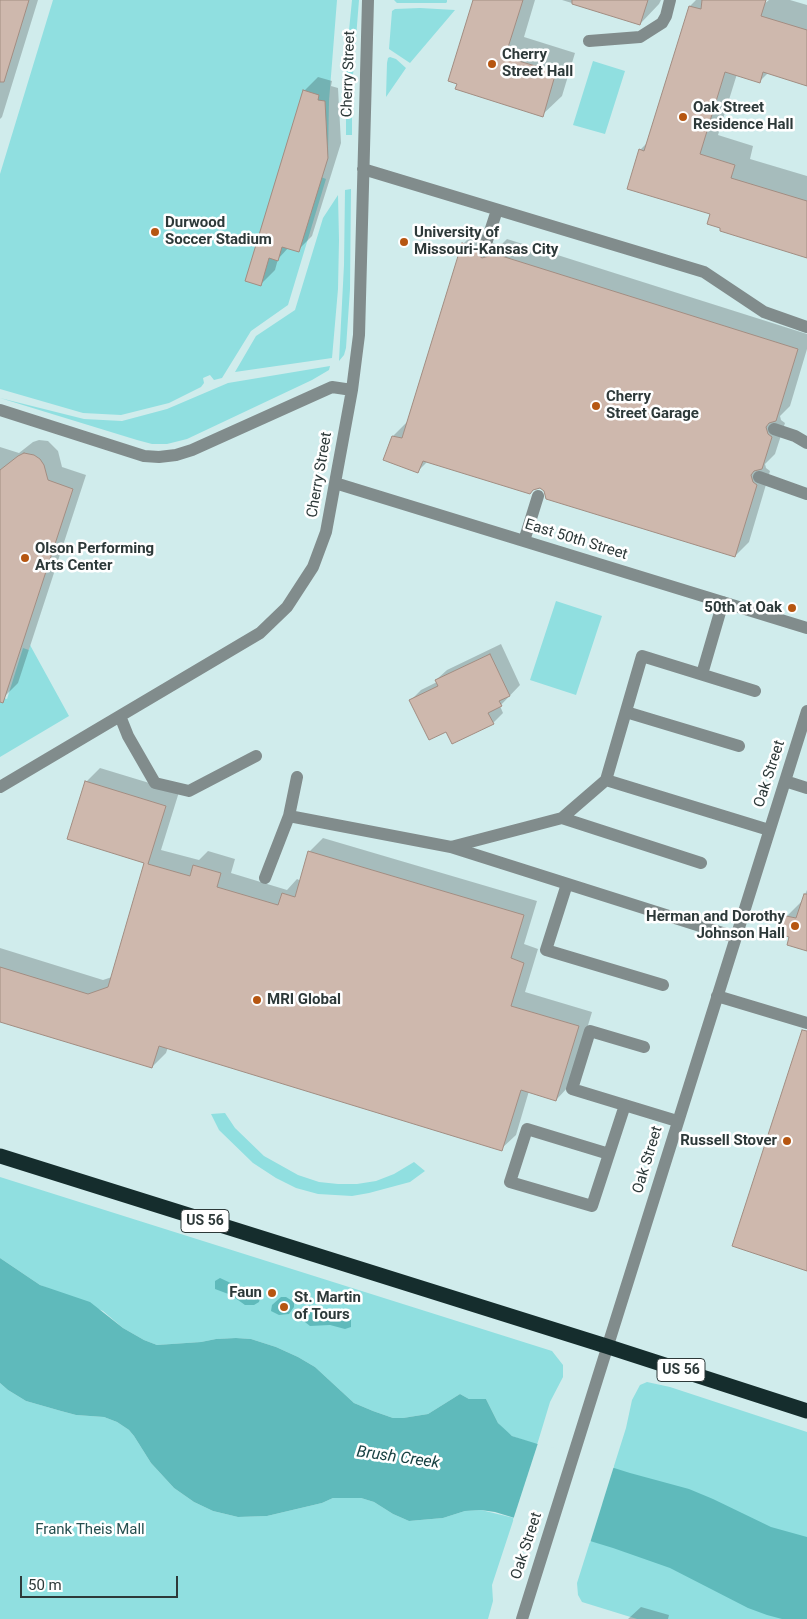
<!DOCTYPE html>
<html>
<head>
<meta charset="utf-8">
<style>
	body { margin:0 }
	#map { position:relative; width:807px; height:1619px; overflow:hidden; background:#d0ecec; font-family:Roboto,sans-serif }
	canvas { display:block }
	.scale { position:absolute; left:20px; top:1576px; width:158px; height:22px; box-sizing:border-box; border:2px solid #2d3939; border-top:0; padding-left:6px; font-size:15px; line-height:18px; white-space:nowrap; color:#2d3939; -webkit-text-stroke:4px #fff; paint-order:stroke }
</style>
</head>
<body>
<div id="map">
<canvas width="807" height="1619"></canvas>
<div class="scale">50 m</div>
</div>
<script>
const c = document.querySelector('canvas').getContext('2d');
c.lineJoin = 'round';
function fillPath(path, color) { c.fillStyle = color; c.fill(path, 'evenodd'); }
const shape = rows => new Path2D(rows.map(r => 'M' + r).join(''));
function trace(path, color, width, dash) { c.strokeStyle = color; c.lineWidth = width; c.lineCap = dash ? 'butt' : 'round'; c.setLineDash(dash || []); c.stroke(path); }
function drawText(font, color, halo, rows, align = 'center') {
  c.font = font + ' Roboto,sans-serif'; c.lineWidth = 5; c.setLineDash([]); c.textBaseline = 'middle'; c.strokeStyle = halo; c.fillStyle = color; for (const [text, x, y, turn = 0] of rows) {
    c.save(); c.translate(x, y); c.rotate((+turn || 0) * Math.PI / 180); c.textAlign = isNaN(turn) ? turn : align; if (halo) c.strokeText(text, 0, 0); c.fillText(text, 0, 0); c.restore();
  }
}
const green = shape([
	[53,0,337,0,329,101,328,158,321,177,326,179,288,305,251,331,222,378,214,380,210,375,203,378,204,383,201,387,169,403,121,415,83,413,0,389,0,174],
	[352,0,359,0,352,88,352,135,346,135,346,61],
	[394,0,447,0,447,2,446,3,397,3],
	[420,8,455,10,410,63,389,49,392,11,395,9],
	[390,57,396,59,406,68,386,97,387,63,388,58],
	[593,61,625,71,605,134,573,125],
	[351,189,350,289,346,348,344,355,339,361,344,265,345,190],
	[338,195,339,240,338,289,332,358,235,372,256,336,295,310,323,218],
	[330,366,329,370,312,380,187,439,167,444,152,444,137,440,0,398,84,419,122,421,167,409,228,383],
	[556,601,602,616,576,695,530,680],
	[30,645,69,716,0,757,0,697,7,699,23,648,29,650],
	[225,1113,235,1128,264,1156,298,1175,319,1182,338,1184,357,1184,376,1181,394,1174,414,1162,425,1171,410,1182,369,1193,352,1196,318,1194,296,1188,276,1178,253,1163,219,1130,211,1114],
	[0,1177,552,1351,563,1365,563,1377,550,1402,537,1445,512,1436,505,1431,498,1423,486,1399,469,1399,460,1394,428,1414,403,1418,393,1418,373,1411,354,1403,315,1367,298,1357,276,1347,251,1339,236,1338,216,1339,201,1342,157,1345,144,1340,123,1328,103,1311,40,1285,0,1258],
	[647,1382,670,1387,807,1432,807,1619,637,1619,582,1602,578,1595,577,1583,626,1428,632,1400,640,1385],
	[0,1383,8,1390,26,1401,61,1411,76,1415,104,1417,117,1422,129,1430,134,1436,151,1463,174,1488,194,1502,213,1511,238,1517,267,1516,322,1503,333,1498,361,1498,374,1502,393,1514,409,1521,443,1518,465,1511,481,1510,514,1518,492,1585,493,1601,488,1619,0,1619]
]);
const water = shape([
	[0,1258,40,1285,90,1302,123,1328,144,1340,157,1345,201,1342,216,1339,236,1338,251,1339,276,1347,298,1357,315,1367,354,1403,373,1411,393,1418,403,1418,428,1414,460,1394,469,1399,486,1399,498,1423,512,1436,630,1473,689,1489,713,1499,771,1527,807,1537,807,1619,782,1619,767,1615,748,1608,670,1568,613,1548,495,1512,481,1510,465,1511,443,1518,409,1521,393,1514,374,1502,361,1498,333,1498,322,1503,267,1516,238,1517,213,1511,194,1502,174,1488,151,1463,134,1436,129,1430,117,1422,104,1417,76,1415,61,1411,26,1401,8,1390,0,1383],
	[220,1278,237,1286,258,1289,261,1294,259,1302,254,1305,245,1305,231,1295,215,1289,215,1281],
	[281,1297,286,1297,294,1302,294,1307,289,1314,279,1315,271,1311,272,1305],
	[311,1306,331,1315,347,1318,351,1320,351,1327,345,1329,330,1325,310,1326,305,1322,302,1316,306,1307]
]);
const pier = shape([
	[538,1443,614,1466,590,1543,513,1520]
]);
const shadow = shape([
	[0,0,38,0,2,117,0,119],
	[474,0,535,0,524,37,575,53,562,96,542,115,456,89],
	[562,0,661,0,659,4,640,24],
	[696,0,751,0,764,4,769,0,790,0,807,5,807,84,768,73,760,81,737,74,718,135,753,146,750,159,807,176,807,257,712,214,640,150,647,143,690,6],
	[318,77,332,81,331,86,338,88,341,143,312,236,298,250,289,247,278,259,275,270,261,284,304,91],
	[477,230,490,234,491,241,496,245,503,243,507,239,807,334,807,349,790,406,780,416,781,420,785,423,775,454,765,464,766,468,770,471,749,542,735,556,545,490,540,487,428,461,418,471,393,436,407,422,463,244],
	[39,440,48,441,58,451,62,467,86,475,18,683,4,697,0,696,0,447,19,453,33,442],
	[501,644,520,685,500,706,503,713,493,723,447,730,411,700,421,690,437,682,436,680,447,670],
	[100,768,179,792,161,850,199,860,208,851,235,859,231,873,287,890,297,879,301,881,309,852,323,838,537,901,524,944,538,949,525,992,592,1012,570,1085,556,1100,529,1091,516,1135,501,1149,168,1047,166,1053,152,1067,0,1020,0,948,103,980,112,977,146,862,86,782],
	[807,890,807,950,791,936,782,933,787,916,802,901],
	[641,1607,669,1615,668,1619,628,1619]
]);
const building = shape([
	[0,0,29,0,4,82,0,82,0,0],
	[473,0,523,0,505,57,556,72,543,117,455,89,457,84,448,81,473,0],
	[572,0,648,0,640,25,572,4,572,0],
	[702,0,766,0,761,16,807,30,807,86,763,72,760,83,725,72,700,154,735,165,731,178,807,201,807,258,720,231,720,228,707,224,710,214,627,189,639,149,644,151,689,6,701,9,702,0],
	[303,90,319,95,318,100,325,101,328,158,299,252,282,247,278,261,269,258,261,286,245,281,303,90],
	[462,243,476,248,478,255,482,258,489,256,492,253,798,349,776,421,769,423,766,427,768,434,772,437,762,469,754,471,751,475,753,482,757,485,735,557,546,499,544,491,540,488,533,490,530,494,423,461,418,473,383,460,392,436,402,438,462,243],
	[24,453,34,455,40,459,44,465,48,480,73,489,3,703,0,702,0,470,18,456,24,453],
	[490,654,510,696,499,701,502,706,488,713,494,724,452,744,446,732,429,740,409,700,438,686,435,680,490,654],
	[85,781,166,806,148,864,190,876,193,865,221,873,217,887,278,905,282,893,295,897,308,851,524,915,511,958,524,963,511,1006,579,1026,556,1101,521,1090,502,1151,159,1046,152,1068,0,1022,0,967,88,994,108,987,144,863,67,839,85,781],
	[804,894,807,894,807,951,787,945,789,937,780,934,786,916,796,918,804,894],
	[802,1030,807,1031,807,1271,732,1246,802,1030]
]);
const minor = shape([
	[589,41,640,37,662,23,666,16,670,0],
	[363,169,704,272,764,312,807,327],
	[484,250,497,210],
	[0,410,144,456,159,457,176,455,192,450,332,387,352,390],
	[774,429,795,436,807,443],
	[759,477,807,494],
	[335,483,807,628],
	[524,541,538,496],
	[702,674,723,602],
	[755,691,642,656,606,780,769,830],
	[626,712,739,746],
	[120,716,128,736,155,783,189,791,256,756],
	[785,781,807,788],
	[0,787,260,633,287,607,313,567,326,532,352,390,359,335,368,0],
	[289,816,297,777],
	[562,818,701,863],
	[451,847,562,818,606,780],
	[265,878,289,816,451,847,735,937],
	[567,884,546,950,663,985],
	[717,996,807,1023],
	[644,1047,590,1031,572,1089,677,1121],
	[609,1154,527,1129,510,1182,592,1206,625,1105],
	[522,1619,807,711]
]);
const highway = shape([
	[0,1156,606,1346,807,1411]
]);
const markers = [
	[492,64,5,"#b65611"],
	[683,117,5,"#b65611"],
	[155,232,5,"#b65611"],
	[404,242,5,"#b65611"],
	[596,406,5,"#b65611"],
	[25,558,5,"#b65611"],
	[792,608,5,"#b65611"],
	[795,926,5,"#b65611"],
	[257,1000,5,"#b65611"],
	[787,1141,5,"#b65611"],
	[272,1293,5,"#b65611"],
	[284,1307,5,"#b65611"]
];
const shields = [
	[205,1221,48],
	[681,1370,48]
];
const shieldNames = [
	["US 56",205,1221],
	["US 56",681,1370]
];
const poiNames = [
	["Cherry",502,55],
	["Street Hall",502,72],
	["Oak Street",693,108],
	["Residence Hall",693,125],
	["Durwood",165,223],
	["Soccer Stadium",165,240],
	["University of",414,233],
	["Missouri-Kansas City",414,250],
	["Cherry",606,397],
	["Street Garage",606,414],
	["Olson Performing",35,549],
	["Arts Center",35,566],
	["50th at Oak",782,608,"right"],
	["Herman and Dorothy",785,917,"right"],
	["Johnson Hall",785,934,"right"],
	["MRI Global",267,1000],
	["Russell Stover",777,1141,"right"],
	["Faun",262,1293,"right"],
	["St. Martin",294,1298],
	["of Tours",294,1315]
];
const streetNames = [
	["Cherry Street",349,74,-88],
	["Cherry Street",320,475,-80],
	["East 50th Street",576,540,17],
	["Oak Street",770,774,-72],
	["Oak Street",648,1160,-73],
	["Oak Street",527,1546,-72]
];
const parkNames = [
	["Frank Theis Mall",90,1530]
];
const waterNames = [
	["Brush Creek",398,1458,8]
];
fillPath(green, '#90dfe0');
fillPath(water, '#5fbabb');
fillPath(pier, '#d0ecec');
fillPath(shadow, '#0003');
fillPath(building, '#ceb8ad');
trace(building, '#a28d82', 1);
trace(minor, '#818c8c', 12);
trace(highway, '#152d2d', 15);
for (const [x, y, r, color] of markers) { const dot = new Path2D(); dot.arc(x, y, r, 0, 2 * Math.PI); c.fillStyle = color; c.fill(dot); trace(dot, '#fff', 2); }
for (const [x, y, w] of shields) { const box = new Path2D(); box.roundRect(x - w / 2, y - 11.5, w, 23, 4); c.fillStyle = '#fff'; c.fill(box); trace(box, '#2d3939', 1); }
drawText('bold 14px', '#2d3939', null, shieldNames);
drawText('bold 15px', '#2d3939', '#fff', poiNames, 'left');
drawText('15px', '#2d3939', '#fff', streetNames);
drawText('15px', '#265050', '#fff', parkNames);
drawText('italic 16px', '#184243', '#fff', waterNames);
</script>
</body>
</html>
